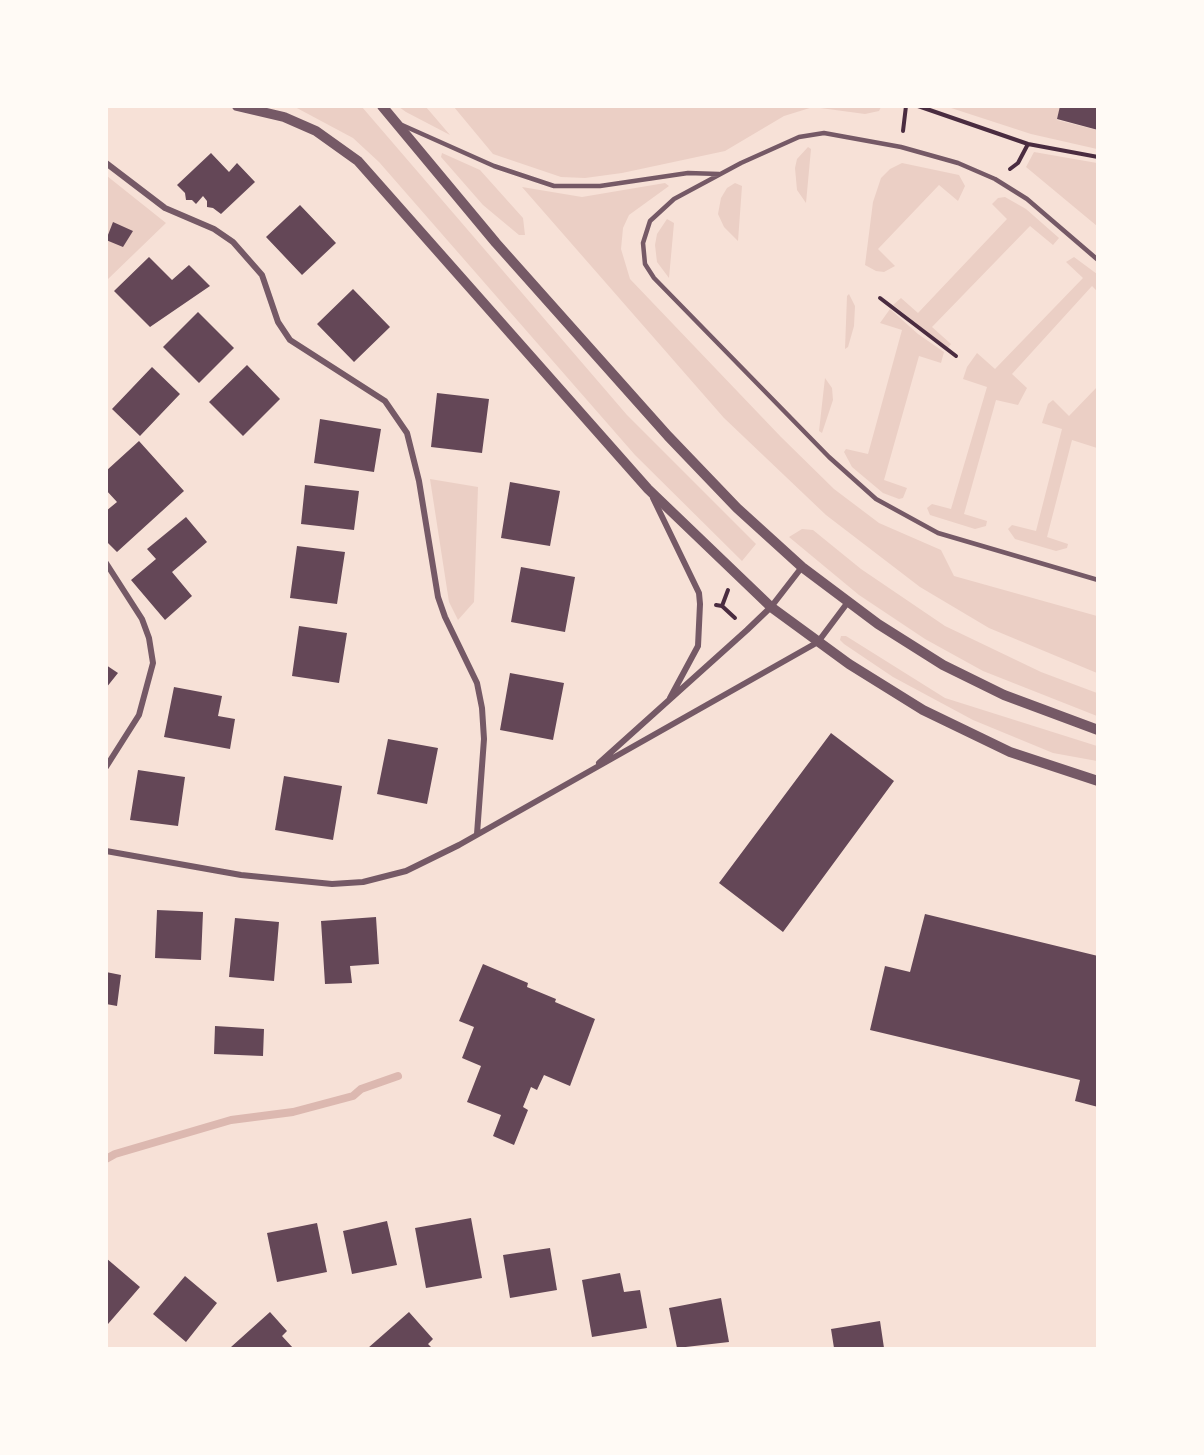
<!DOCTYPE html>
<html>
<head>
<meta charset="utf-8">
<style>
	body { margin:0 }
	#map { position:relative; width:1204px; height:1455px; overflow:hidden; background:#f7e1d7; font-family:Quicksand,sans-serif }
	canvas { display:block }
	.frame { position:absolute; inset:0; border:108px solid #fffaf5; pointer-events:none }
</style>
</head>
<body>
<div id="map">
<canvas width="1204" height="1455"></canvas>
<div class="frame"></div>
</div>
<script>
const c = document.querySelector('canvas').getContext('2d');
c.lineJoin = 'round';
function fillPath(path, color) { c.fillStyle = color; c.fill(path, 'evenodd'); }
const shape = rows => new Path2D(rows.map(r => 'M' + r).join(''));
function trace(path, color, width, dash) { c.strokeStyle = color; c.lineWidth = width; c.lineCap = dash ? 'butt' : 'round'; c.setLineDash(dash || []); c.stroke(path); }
const green = shape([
	[295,107,362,107,627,415,756,544,742,561,635,455,379,162,353,138],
	[399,107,426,107,450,135,406,112],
	[454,107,881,107,879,111,865,114,813,107,784,116,725,151,622,173,585,178,561,177,493,154],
	[948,107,1060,107,1057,120,1097,130,1097,149,1031,134],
	[808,147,811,149,806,203,797,190,795,168,797,159],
	[1034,152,1097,163,1097,226,1026,167],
	[442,153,480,170,523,218,525,235,519,235,483,205,441,157],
	[902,163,959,175,965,186,958,201,939,185,878,249,895,266,884,272,876,271,865,265,873,202,881,178,890,169],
	[107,176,166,223,107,280],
	[665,183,669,186,629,215,623,228,621,249,630,279,781,437,834,489,879,523,941,550,954,576,1097,616,1097,673,989,628,920,587,826,515,724,418,522,187,582,197],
	[735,183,742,186,738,241,724,227,718,214,721,198,727,188],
	[1005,197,1026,209,1059,238,1053,245,1030,226,932,327,951,344,948,348,893,305,901,298,918,313,1007,219,992,204,998,198],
	[667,219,674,223,669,278,657,262,655,245,657,234],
	[1074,257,1097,274,1097,291,1092,286,1012,374,1027,388,1018,405,996,400,964,514,987,521,986,526,975,529,930,515,927,508,932,504,951,509,987,387,963,379,967,367,977,353,995,369,1083,278,1066,262],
	[849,294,855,306,854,326,848,347,845,349,847,296],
	[890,309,918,334,944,352,941,363,919,356,884,480,907,488,903,498,899,499,883,493,852,467,844,452,846,449,868,454,902,330,880,323],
	[825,378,832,388,833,400,822,433,819,431],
	[1097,387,1097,448,1072,440,1047,537,1068,544,1067,548,1056,551,1015,539,1008,529,1012,525,1036,531,1062,429,1042,423,1048,404,1053,400,1069,416],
	[430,479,478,487,474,602,458,620,449,602],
	[802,529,813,530,861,569,945,626,1041,672,1097,693,1097,716,983,671,925,639,859,595,789,537],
	[841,636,846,636,945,698,1097,746,1097,761,1053,753,973,720,893,677,844,644,840,640]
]);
const stream = shape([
	[106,1159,115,1154,231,1120,293,1112,353,1096,361,1089,398,1076]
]);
const building = shape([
	[1060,106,1098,106,1098,130,1057,119],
	[211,153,229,172,237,163,255,182,221,214,213,208,207,207,207,201,203,196,196,204,192,200,186,200,185,193,177,185],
	[300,205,336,243,302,275,266,237],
	[113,222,133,231,123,247,106,240],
	[149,257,172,280,189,265,210,286,150,327,114,291],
	[353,289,390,327,354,362,317,324],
	[198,312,234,348,199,383,163,347],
	[247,365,280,399,243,436,209,402],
	[152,367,180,394,140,436,112,409],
	[437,393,489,399,482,453,431,447],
	[320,419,381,429,374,472,314,463],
	[139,441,184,491,117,552,106,541,106,511,117,502,106,490,106,471],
	[510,482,560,491,550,546,501,538],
	[305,485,359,491,354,530,301,524],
	[186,517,207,542,172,572,192,596,165,620,131,580,156,559,147,549],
	[297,546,345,552,337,604,290,598],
	[521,567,575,577,565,632,511,622],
	[299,626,347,633,339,683,292,676],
	[106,665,118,673,106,688],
	[510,673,564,683,553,740,500,730],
	[174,687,222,696,218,716,235,719,230,749,164,737],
	[831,733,894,781,783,932,719,883],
	[388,739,438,748,427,804,377,794],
	[138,770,185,777,178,826,130,820],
	[284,776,342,786,333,840,275,830],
	[157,910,203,912,201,960,155,958],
	[925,914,1098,956,1098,1107,1075,1101,1080,1080,870,1030,885,966,910,972],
	[376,917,379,964,350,966,352,983,325,984,321,921],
	[235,918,279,922,274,981,229,977],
	[483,964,528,983,527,987,556,999,555,1002,595,1019,570,1086,544,1075,537,1090,531,1087,523,1107,528,1110,514,1145,493,1136,501,1115,467,1102,481,1066,462,1058,474,1027,459,1021],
	[106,972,121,975,117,1006,106,1004],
	[215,1026,264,1029,263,1056,214,1054],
	[471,1218,482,1278,426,1288,415,1228],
	[387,1221,397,1265,352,1274,343,1231],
	[317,1223,327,1272,277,1282,267,1233],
	[550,1248,557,1290,510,1298,503,1255],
	[106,1258,140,1287,108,1324,106,1322],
	[620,1273,624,1292,640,1290,647,1328,592,1337,582,1280],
	[185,1276,217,1303,186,1342,153,1314],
	[721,1298,729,1342,677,1348,669,1308],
	[270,1312,287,1331,282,1336,293,1348,233,1348,231,1347],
	[409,1312,433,1339,428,1344,432,1348,368,1348],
	[880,1321,884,1348,834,1348,831,1329]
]);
const path = shape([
	[918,106,1028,144,1098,157],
	[903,131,906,106],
	[1010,169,1018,163,1028,144],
	[880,298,956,356],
	[716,605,722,606,735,618],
	[722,606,728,590]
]);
const service = shape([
	[402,125,494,166,554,186,600,186,688,173,719,174],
	[1098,260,1027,199,995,179,958,163,901,147,824,133,799,137,741,163,674,199,650,221,643,243,645,264,654,278,829,457,876,499,938,533,1098,580]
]);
const minor = shape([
	[106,163,165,208,214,229,233,242,262,275,278,322,290,340,385,401,407,433,419,481,438,597,445,617,477,683,482,708,484,739,477,834],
	[653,498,699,593,700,604,698,646,670,698],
	[106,563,142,619,149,638,153,663,139,715,106,767],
	[599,763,747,630,771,607,802,567],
	[106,851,241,875,332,884,363,882,406,871,459,845,818,642,848,602]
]);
const tertiary = shape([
	[237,106,284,117,316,131,358,161,648,489,771,607,849,664,923,710,1010,752,1098,781],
	[382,106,496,243,668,436,737,508,802,567,878,624,943,665,1004,695,1098,730]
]);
fillPath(green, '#ebcfc5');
trace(stream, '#dcb8b0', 8);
fillPath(building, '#644757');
trace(path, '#4a2c40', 4);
trace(service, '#755966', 4.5);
trace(minor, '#755966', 6);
trace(tertiary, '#755966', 10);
</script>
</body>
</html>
